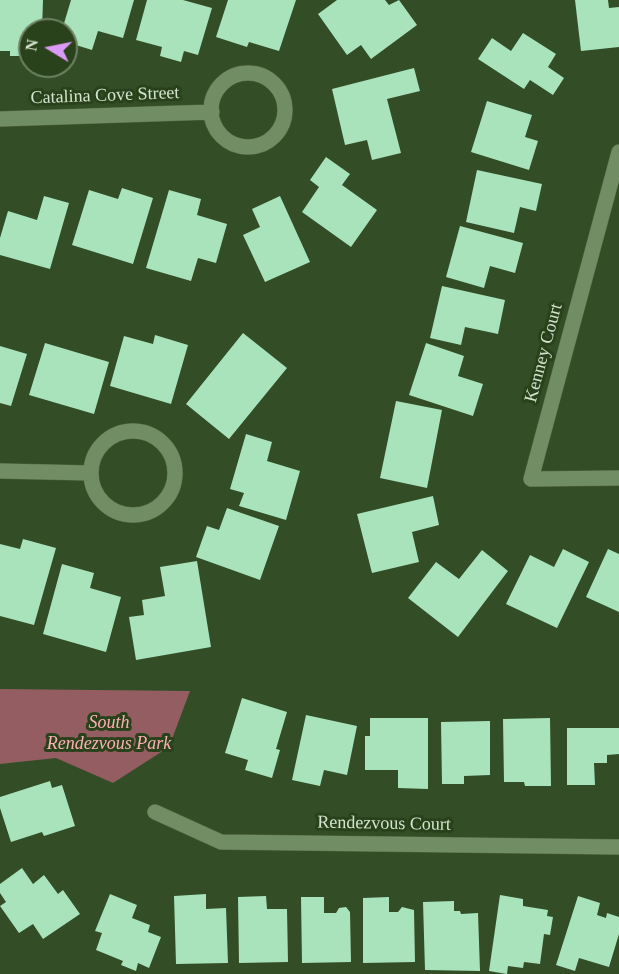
<!DOCTYPE html>
<html>
<head>
<meta charset="utf-8">
<style>
	body { margin:0 }
	#map { position:relative; width:619px; height:974px; overflow:hidden; background:#334d26; font-family:"Times New Roman",serif }
	canvas { display:block }
	.north { position:absolute; left:18px; top:18px; width:60px; height:60px; box-sizing:border-box; background:#29421b; border:2px solid #6d8262; border-radius:50%; rotate:280deg; font-size:16px; font-weight:700; line-height:24px; text-align:center; color:#d4e3cd }
	.north::after { content:''; display:block; margin:auto; width:21px; height:27px; background:#da9af6; clip-path:polygon(50% 0,100% 100%,50% 72%,0 100%) }
</style>
</head>
<body>
<div id="map">
<canvas width="619" height="974"></canvas>
<div class="north">N</div>
</div>
<script>
const c = document.querySelector('canvas').getContext('2d');
c.lineJoin = 'round';
function fillPath(path, color) { c.fillStyle = color; c.fill(path, 'evenodd'); }
const shape = rows => new Path2D(rows.map(r => 'M' + r).join(''));
function trace(path, color, width, dash) { c.strokeStyle = color; c.lineWidth = width; c.lineCap = dash ? 'butt' : 'round'; c.setLineDash(dash || []); c.stroke(path); }
function drawText(font, color, halo, rows, align = 'center') {
  c.font = font + ' "Times New Roman",serif'; c.lineWidth = 6; c.setLineDash([]); c.textBaseline = 'middle'; c.strokeStyle = halo; c.fillStyle = color; for (const [text, x, y, turn = 0] of rows) {
    c.save(); c.translate(x, y); c.rotate((+turn || 0) * Math.PI / 180); c.textAlign = isNaN(turn) ? turn : align; if (halo) c.strokeText(text, 0, 0); c.fillText(text, 0, 0); c.restore();
  }
}
const green = shape([
	[0,689,190,691,169,747,113,783,56,758,0,764]
]);
const building = shape([
	[0,0,43,0,42,30,30,30,30,56,10,56,10,51,0,51],
	[71,0,134,0,123,38,98,31,92,50,66,42,66,30,62,30],
	[147,0,183,0,212,8,198,55,184,51,181,62,160,56,162,47,136,40],
	[228,0,296,0,279,51,249,42,247,47,216,37],
	[337,0,385,0,389,5,399,0,417,25,371,59,361,45,347,55,318,14],
	[575,0,608,0,609,8,619,7,619,47,581,51],
	[523,33,556,54,548,67,564,78,553,95,530,80,524,89,478,59,492,38,511,51],
	[414,68,420,91,387,99,401,153,372,160,367,140,345,145,332,89],
	[487,101,532,115,525,137,538,141,529,170,471,152],
	[326,157,350,174,342,185,377,210,351,247,302,212,319,187,310,180],
	[477,170,542,184,536,211,520,207,514,233,466,222],
	[122,188,153,198,133,264,72,245,89,190,118,199],
	[169,190,201,199,197,215,227,224,216,263,198,258,191,281,146,268],
	[44,196,69,203,50,269,0,255,0,238,8,211,37,220],
	[280,196,310,262,265,282,243,235,260,227,252,209],
	[460,226,523,243,515,273,490,266,484,288,446,277],
	[442,286,505,300,498,334,465,327,461,345,430,338],
	[243,333,287,368,229,439,186,404],
	[155,335,188,345,171,404,110,386,124,336,153,344],
	[45,343,109,362,94,414,29,395],
	[426,343,464,356,458,376,483,384,473,416,409,395],
	[0,346,27,354,11,406,0,403],
	[396,401,442,410,427,488,380,478],
	[246,434,272,442,267,461,300,471,286,520,239,506,244,493,230,489],
	[433,496,439,525,412,532,419,562,372,573,357,514],
	[227,508,279,526,260,580,196,557,207,526,219,530],
	[23,539,56,548,34,625,0,616,0,544,20,549],
	[563,549,589,562,557,628,506,604,530,555,554,567],
	[608,549,619,554,619,612,586,597],
	[482,550,508,571,458,637,408,598,436,562,459,579],
	[197,561,211,647,136,660,129,617,144,615,142,600,165,596,160,567],
	[62,564,94,573,90,588,121,597,106,652,43,634],
	[242,698,287,712,276,749,280,750,272,778,245,770,248,760,225,753],
	[306,715,357,726,347,775,324,770,320,786,292,780],
	[370,718,428,718,428,789,398,788,398,770,365,770,365,736,370,736],
	[550,718,551,786,525,786,524,782,504,782,503,719],
	[490,721,490,775,464,776,464,784,442,784,441,722],
	[567,728,619,728,619,754,607,755,607,763,594,763,595,785,567,785],
	[50,781,52,788,62,785,75,826,44,836,42,832,11,842,0,808,0,797],
	[22,868,33,884,44,875,58,894,63,890,80,914,43,939,33,924,19,933,0,906,6,902,0,893,0,884],
	[110,894,137,905,132,918,150,925,148,932,161,937,149,968,138,963,136,971,121,965,123,961,96,950,102,933,95,931],
	[206,894,206,909,226,908,228,963,176,964,174,896],
	[500,895,523,899,523,906,548,910,547,916,553,917,550,935,544,934,540,964,524,962,523,968,508,966,507,974,489,971],
	[266,896,267,909,287,909,288,962,239,963,238,897],
	[578,896,600,903,597,915,606,918,607,913,619,917,619,934,609,967,579,958,575,971,556,965],
	[301,897,324,897,324,913,336,913,339,908,346,907,350,912,351,962,302,963],
	[389,897,389,912,398,912,402,907,414,910,415,962,363,963,363,898],
	[454,901,454,911,460,911,461,914,478,913,480,971,425,970,423,902]
]);
const minor = shape([
	'211 110a37 37 0 1 1 74 0a37 37 0 1 1-74 0Z',
	[0,119,212,112],
	[619,152,531,479,619,478],
	'91 473a42 42 0 1 1 84 0a42 42 0 1 1-84 0Z',
	[0,471,90,473],
	[155,812,221,842,619,847]
]);
const streetNames = [
	["Catalina Cove Street",105,96,-2],
	["Kenney Court",544,353,-75],
	["Rendezvous Court",384,824,1]
];
const parkNames = [
	["South",109,723],
	["Rendezvous Park",109,744]
];
fillPath(green, '#945d61');
fillPath(building, '#a8e3bc');
trace(minor, '#526745', 16);
trace(minor, '#718d63', 15);
drawText('18px', '#d4e3cd', '#29421b', streetNames);
drawText('italic 18px', '#fcb0b4', '#29421b', parkNames);
</script>
</body>
</html>
